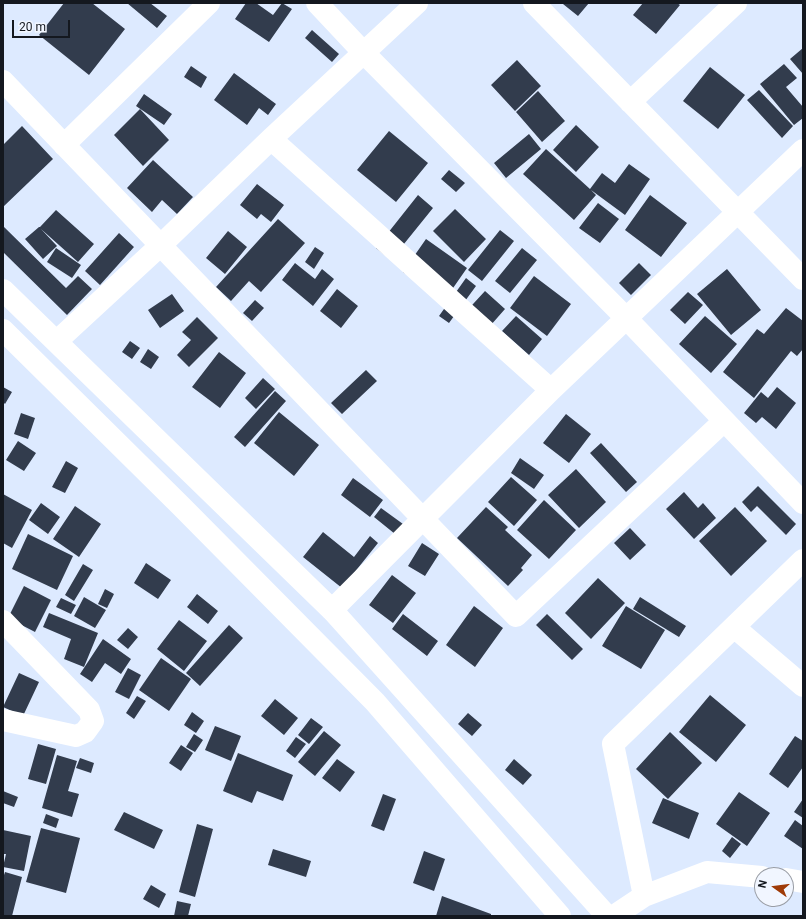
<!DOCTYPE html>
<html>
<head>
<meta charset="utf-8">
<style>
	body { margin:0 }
	#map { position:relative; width:806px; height:919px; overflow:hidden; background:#ddeaff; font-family:Roboto,sans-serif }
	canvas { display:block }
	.frame { position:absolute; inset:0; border:4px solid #14181f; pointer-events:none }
	.north { position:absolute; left:754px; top:867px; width:40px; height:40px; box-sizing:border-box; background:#f1f6ff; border:1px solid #999da5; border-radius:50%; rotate:284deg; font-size:11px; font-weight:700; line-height:16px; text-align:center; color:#14181f }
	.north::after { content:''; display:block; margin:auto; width:14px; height:18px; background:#9f3b08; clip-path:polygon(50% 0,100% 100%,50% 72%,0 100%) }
	.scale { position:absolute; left:12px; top:20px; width:58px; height:18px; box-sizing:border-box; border:2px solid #14181f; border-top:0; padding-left:5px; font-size:12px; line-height:14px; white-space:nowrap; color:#14181f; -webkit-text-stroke:3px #f1f6ff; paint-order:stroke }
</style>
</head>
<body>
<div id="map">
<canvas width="806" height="919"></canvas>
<div class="frame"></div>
<div class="north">N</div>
<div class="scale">20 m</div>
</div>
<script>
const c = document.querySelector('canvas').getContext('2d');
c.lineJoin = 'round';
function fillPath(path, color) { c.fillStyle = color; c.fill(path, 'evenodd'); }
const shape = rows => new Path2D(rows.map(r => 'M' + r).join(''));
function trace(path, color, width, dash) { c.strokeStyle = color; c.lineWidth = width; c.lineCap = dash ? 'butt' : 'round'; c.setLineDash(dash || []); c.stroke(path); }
const building = shape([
	[64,3,92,3,125,29,89,75,39,35],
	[127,3,150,3,167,16,157,28],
	[246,3,256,3,273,15,282,3,292,9,269,42,235,19],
	[563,3,589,3,578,16,563,4],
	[643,3,677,3,680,5,656,34,633,15],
	[312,30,339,54,332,62,305,38],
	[803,48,803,74,790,59],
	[517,60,541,86,515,111,491,85],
	[784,64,797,78,786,87,803,107,803,118,794,125,760,84],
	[191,66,207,77,201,88,184,77],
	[710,67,745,95,718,129,683,101],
	[234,73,276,104,268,115,259,108,247,125,214,100],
	[759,90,793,126,782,138,747,100],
	[538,91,565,121,542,142,516,112],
	[144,94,172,114,164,125,136,106],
	[140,109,169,140,143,166,114,135],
	[576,125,599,147,576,172,553,150],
	[22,126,53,159,3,207,3,145],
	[389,131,428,163,396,202,357,170],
	[529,134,541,149,506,178,494,163],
	[546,149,590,189,602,173,615,183,629,164,650,179,625,215,591,190,596,195,574,220,523,174],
	[153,160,193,197,177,214,162,200,152,212,127,188],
	[449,170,465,183,456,192,441,179],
	[257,184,284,205,271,222,261,214,257,219,240,205],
	[418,195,433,208,391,260,376,248],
	[650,195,687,223,661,257,625,230],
	[598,203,619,219,600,243,579,228],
	[455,209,486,239,464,262,433,231],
	[56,210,94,244,78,262,41,229,57,246,43,259,25,239,39,227,40,227],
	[278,219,305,243,261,292,249,281,231,301,216,287],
	[3,226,66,288,78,276,92,289,67,315,3,252],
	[500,230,514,241,482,281,468,270],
	[228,231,247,247,225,274,206,258],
	[119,233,134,247,100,285,85,271],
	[426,239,467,268,444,301,403,272],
	[315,247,324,253,314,269,305,262],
	[56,248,81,265,72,278,47,262],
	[522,248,537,260,510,293,495,281],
	[295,263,315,279,322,269,334,279,313,306,282,280],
	[639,263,651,275,631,295,619,283],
	[727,269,761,310,731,335,697,294],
	[534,276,571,304,547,336,510,308],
	[466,278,476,286,449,323,439,316],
	[337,289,358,306,341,328,320,311],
	[485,291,505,309,483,334,462,316],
	[688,292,703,305,685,324,670,310],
	[172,294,184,311,160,328,148,310],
	[255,300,264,308,252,321,243,313],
	[786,308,803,321,803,349,797,356,791,351,754,398,723,372,757,329,764,334],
	[516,316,542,339,529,355,502,331],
	[705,316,737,344,711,373,679,344],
	[197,317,218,338,189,367,177,355,191,340,182,332],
	[130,341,140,348,132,359,122,352],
	[148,349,159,357,151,369,140,362],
	[219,352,246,373,220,408,192,387],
	[366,370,377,381,342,414,331,403],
	[263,378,275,389,256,409,245,398],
	[3,387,12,392,5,404,3,402],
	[777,387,796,403,776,429,762,417,756,423,744,413,761,392,768,398],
	[275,391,286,401,245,447,234,437],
	[279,412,319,445,294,476,254,443],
	[21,413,35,418,28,439,14,434],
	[566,414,591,434,569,463,543,443],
	[18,441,36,453,24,471,6,460],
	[601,443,637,482,626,492,590,453],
	[520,458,544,475,534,489,511,473],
	[66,461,78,468,65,493,52,487],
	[576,469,606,502,579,528,548,495],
	[511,477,537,500,514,526,488,502],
	[353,478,383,500,370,517,341,495],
	[758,486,796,524,786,535,757,506,751,512,742,502],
	[684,492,698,508,703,503,716,518,694,539,666,509],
	[3,494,32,510,12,548,3,543],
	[544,500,576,530,549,559,517,530],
	[41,503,60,517,48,534,29,520],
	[75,506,101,524,79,557,53,539],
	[486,507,508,527,505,530,532,555,521,568,523,570,508,586,457,538],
	[735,507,767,541,731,576,699,541],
	[381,508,403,524,395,534,374,517],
	[630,528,646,545,630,560,614,543],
	[323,532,354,557,370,536,378,543,342,588,303,557],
	[28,534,73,556,57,590,12,569],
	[422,543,439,554,425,576,408,566],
	[146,563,171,580,158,599,134,583],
	[83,564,93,570,74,601,65,595],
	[392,575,416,593,393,623,369,605],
	[598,578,625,603,591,639,565,613],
	[24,586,51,600,35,632,8,618],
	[105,589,114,594,107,608,98,604],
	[197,594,218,611,208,624,187,607],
	[84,597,106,610,95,628,74,616],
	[640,597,686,626,679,637,633,609],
	[61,598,76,605,71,614,56,607],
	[474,606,503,628,475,667,446,645],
	[626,606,665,630,641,669,602,646],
	[49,613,98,633,84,667,64,659,71,639,43,627],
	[403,614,438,641,427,656,392,629],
	[547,614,583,649,572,660,536,625],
	[179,620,207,641,184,671,157,649],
	[229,625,243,638,200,686,186,673],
	[128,628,138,637,128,649,117,640],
	[103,639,131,659,121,674,105,663,92,682,80,674],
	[161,658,191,679,169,711,139,690],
	[128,668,141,675,129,699,115,692],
	[19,673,39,682,23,716,3,707],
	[710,695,746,725,716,762,679,732],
	[137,696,146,701,134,719,126,713],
	[275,699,298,718,284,735,261,716],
	[192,712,204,721,196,733,184,725],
	[468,713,482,725,472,736,458,724],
	[311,718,323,727,309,744,298,735],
	[215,726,241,736,231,761,205,750],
	[324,731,341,745,315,776,298,762],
	[670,732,702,763,668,799,636,769],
	[194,734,203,740,195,752,186,747],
	[795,736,803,741,803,767,788,788,769,774],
	[296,737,306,744,295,758,286,751],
	[38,744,56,749,46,784,28,779],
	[181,745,193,753,181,771,169,763],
	[238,753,293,775,283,801,257,791,252,803,223,791],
	[57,755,77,761,68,791,79,794,72,817,42,808],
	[80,758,94,763,91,773,76,768],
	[337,759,355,772,340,792,322,778],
	[514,759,532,775,523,785,505,770],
	[3,791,18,797,14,807,3,803],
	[739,792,770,813,747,846,716,824],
	[383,794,396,799,384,831,371,826],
	[663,798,699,813,689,839,652,823],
	[803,799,803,818,794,812],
	[124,812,163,830,154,849,114,830],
	[46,814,59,819,56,828,43,823],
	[795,820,803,826,803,849,784,836],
	[197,824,213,829,195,897,179,892],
	[41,828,80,838,66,893,26,882],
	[3,830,31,836,24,871,3,867,6,854,3,854],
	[732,837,741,844,730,858,722,851],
	[273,849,311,861,306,877,268,865],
	[424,851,445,859,434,891,413,883],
	[5,872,22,877,12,916,3,916,3,878],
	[151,885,166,894,159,908,143,899],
	[442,896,491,914,491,916,436,916],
	[177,901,191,904,188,916,174,916]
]);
const minor = shape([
	[317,3,363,52,627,319,803,503],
	[534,3,803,279],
	[3,81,516,616,724,421],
	[630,102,736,3],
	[271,139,551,390],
	[64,145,209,3],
	[57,341,161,245,271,139,417,3],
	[332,610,551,390,803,150],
	[3,621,89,710,93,721,85,732,76,736,3,720],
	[734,627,803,686],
	[786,879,803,882],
	[644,896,613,744,803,560],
	[614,916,644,896,707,872,762,877]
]);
const major = shape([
	[3,290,332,610,607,916],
	[3,330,181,506,375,702,560,916]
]);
fillPath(building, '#323c4d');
trace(minor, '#fff', 22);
trace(major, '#fff', 22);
</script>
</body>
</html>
